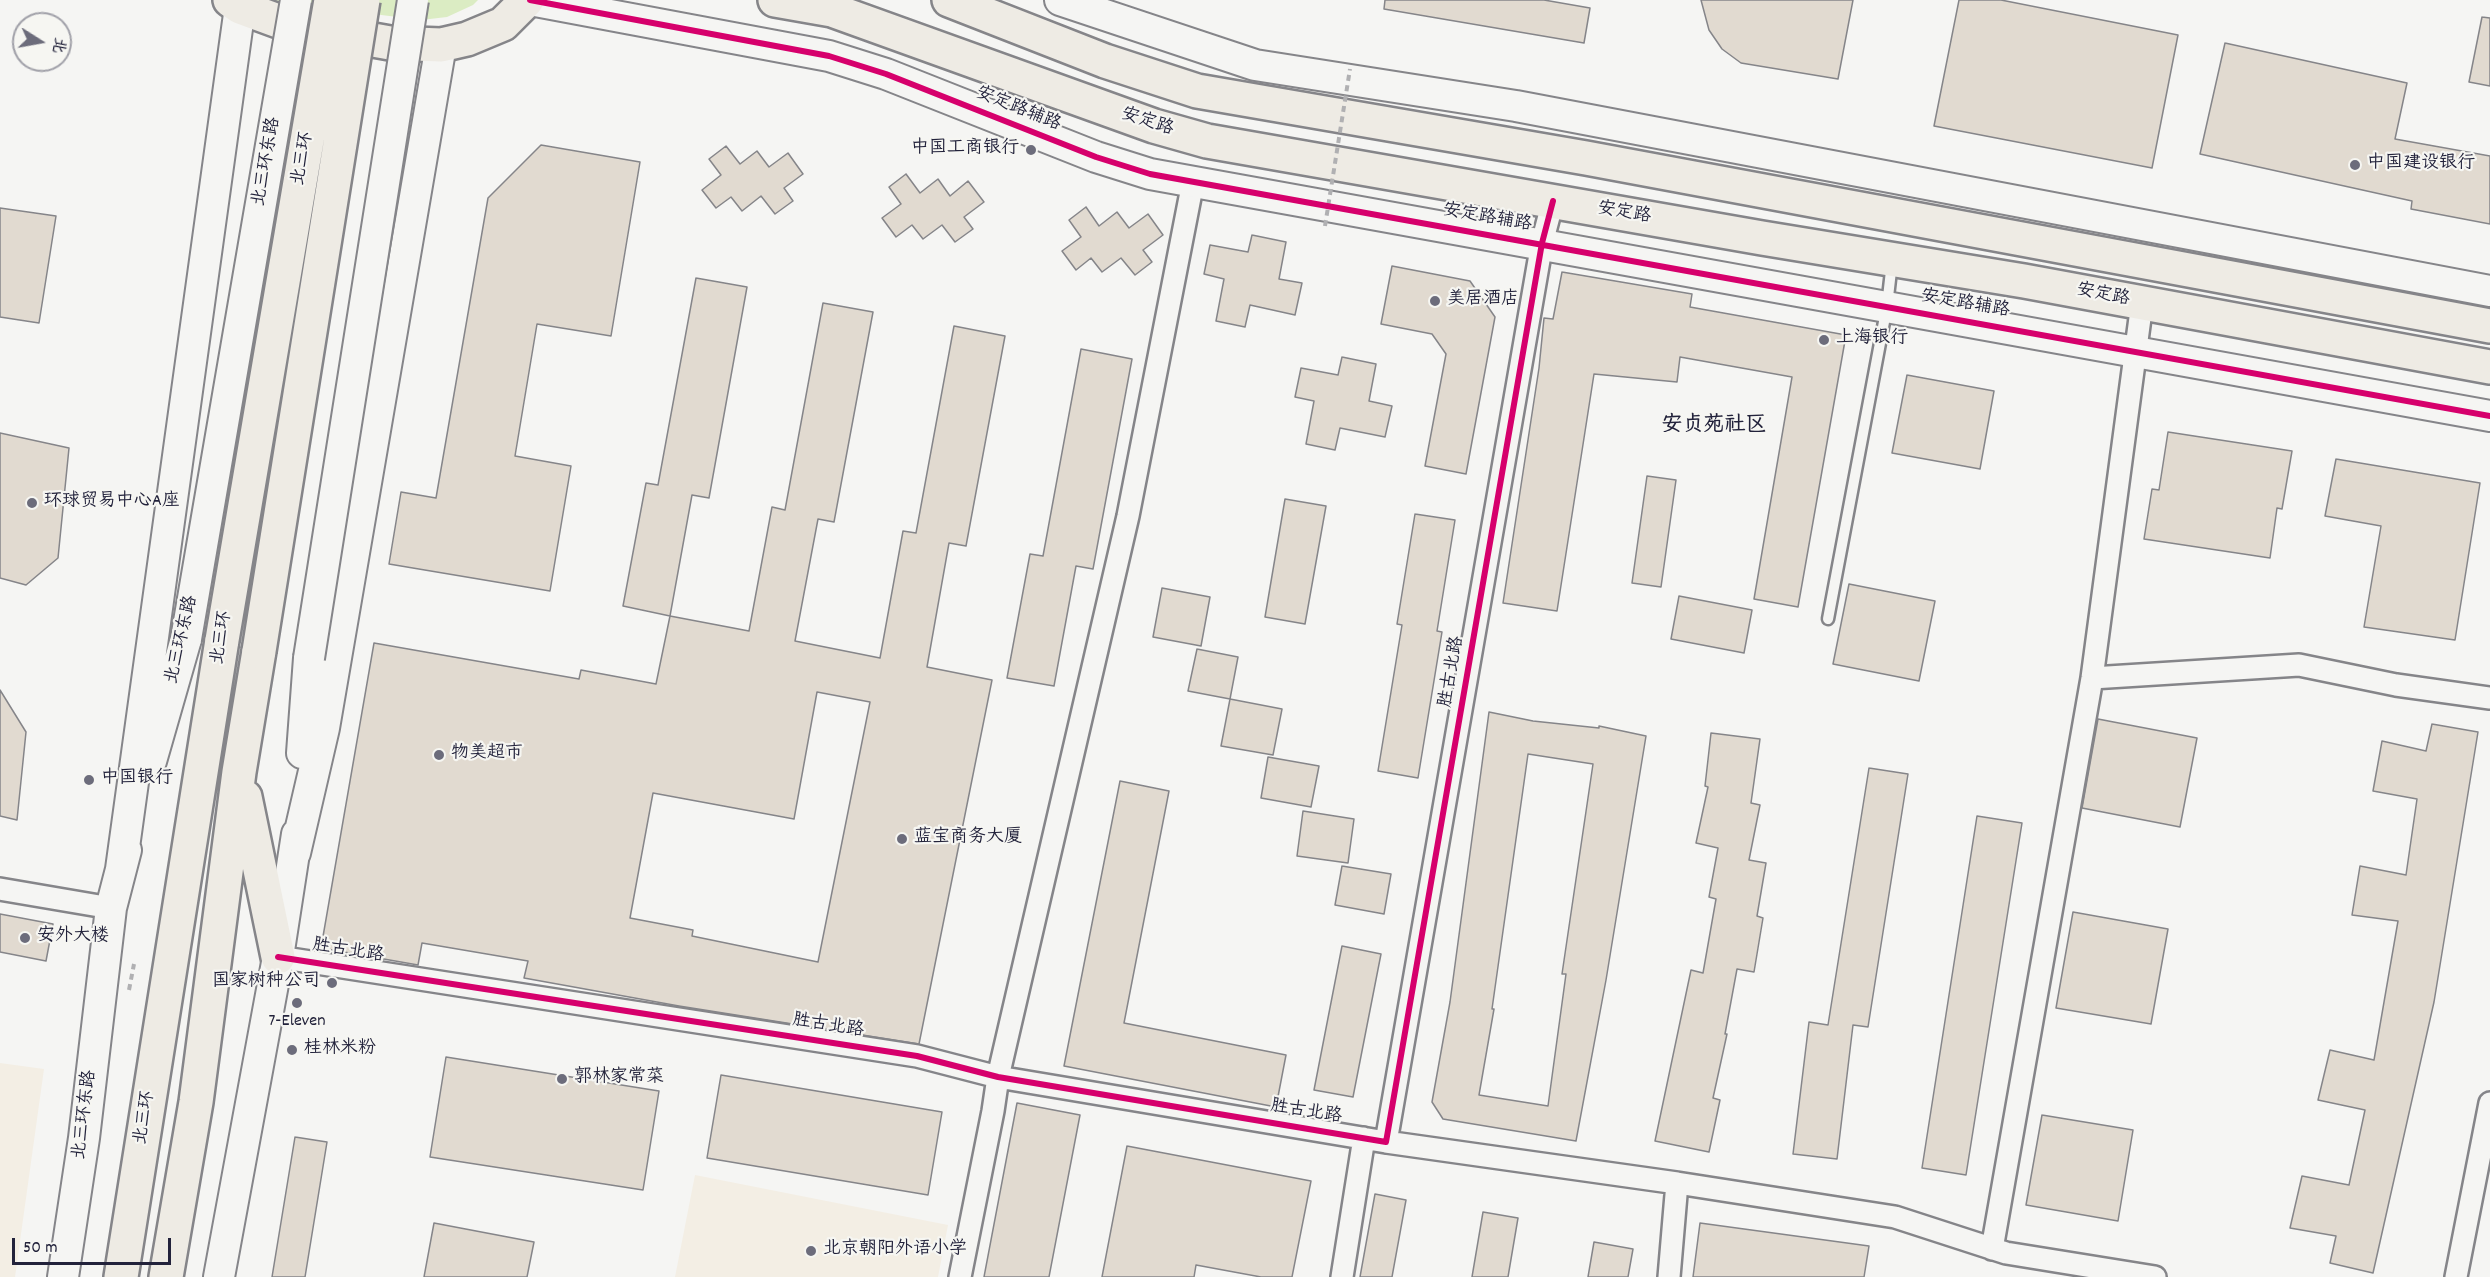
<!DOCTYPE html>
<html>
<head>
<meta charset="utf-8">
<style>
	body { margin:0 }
	#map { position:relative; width:2490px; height:1277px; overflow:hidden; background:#f5f5f3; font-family:Dekko,"LXGW WenKai TC",sans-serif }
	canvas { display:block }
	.north { position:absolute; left:12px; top:12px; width:60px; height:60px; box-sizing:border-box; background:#f6f6f2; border:2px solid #a1a1a9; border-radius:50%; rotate:101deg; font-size:16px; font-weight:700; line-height:24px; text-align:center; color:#22223b }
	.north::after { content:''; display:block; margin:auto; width:21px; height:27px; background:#6c6c7b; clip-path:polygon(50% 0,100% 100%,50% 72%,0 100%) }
	.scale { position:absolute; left:12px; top:1238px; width:159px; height:27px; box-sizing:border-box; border:3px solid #22223b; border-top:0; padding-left:8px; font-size:18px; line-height:21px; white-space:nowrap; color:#22223b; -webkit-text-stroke:4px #f6f6f2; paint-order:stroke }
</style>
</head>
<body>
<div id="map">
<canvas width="2490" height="1277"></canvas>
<div class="north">北</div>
<div class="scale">50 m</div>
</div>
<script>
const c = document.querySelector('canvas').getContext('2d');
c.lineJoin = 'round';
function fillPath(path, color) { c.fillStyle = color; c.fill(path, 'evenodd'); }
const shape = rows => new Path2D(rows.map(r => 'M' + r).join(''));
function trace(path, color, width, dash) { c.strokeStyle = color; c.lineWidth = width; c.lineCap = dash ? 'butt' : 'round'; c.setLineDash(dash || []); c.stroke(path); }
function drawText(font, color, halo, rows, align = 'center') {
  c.font = font + ' Dekko,"LXGW WenKai TC",sans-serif'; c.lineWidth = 4.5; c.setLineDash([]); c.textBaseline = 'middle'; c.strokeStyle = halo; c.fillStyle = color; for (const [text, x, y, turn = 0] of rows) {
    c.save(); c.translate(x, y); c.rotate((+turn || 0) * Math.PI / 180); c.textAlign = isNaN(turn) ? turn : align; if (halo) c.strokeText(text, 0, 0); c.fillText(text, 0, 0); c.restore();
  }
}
const built = shape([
	[0,1063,44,1069,15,1277,0,1277],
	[695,1175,948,1225,938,1277,675,1277]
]);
const green = shape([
	[263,0,478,0,473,5,447,17,421,20]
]);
const building = shape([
	[1385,0,1544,0,1590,8,1584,43,1384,9,1385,0],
	[1701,0,1853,0,1838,79,1741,63,1722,49,1709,30,1701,0],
	[1959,0,2001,0,2178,35,2152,168,1934,126,1959,0],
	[2482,17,2490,18,2490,86,2469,82,2482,17],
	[2225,43,2407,83,2395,139,2490,156,2490,224,2411,209,2412,201,2200,154,2225,43],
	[541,145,640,162,611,336,537,324,515,456,571,466,550,591,389,564,401,492,436,498,488,198,541,145],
	[726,146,740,164,757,151,769,167,788,153,803,174,784,188,793,201,775,214,761,196,742,211,731,197,716,208,702,190,721,175,709,159,726,146],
	[906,174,920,193,938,179,950,196,968,181,984,202,964,217,973,229,955,242,942,225,923,239,912,225,896,237,882,218,901,204,889,187,906,174],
	[1086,207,1099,226,1117,212,1129,228,1148,214,1163,235,1143,250,1152,262,1135,275,1121,258,1102,272,1091,258,1076,270,1062,251,1081,237,1069,220,1086,207],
	[0,208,56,216,39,323,0,317,0,208],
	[1252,235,1286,242,1279,279,1302,283,1295,315,1250,305,1245,327,1216,321,1224,279,1204,274,1210,245,1248,252,1252,235],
	[1392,266,1470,281,1495,317,1466,474,1425,466,1446,354,1432,334,1381,324,1392,266],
	[1562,272,1692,294,1690,307,1846,335,1798,607,1754,599,1792,377,1680,357,1677,382,1594,374,1557,611,1503,603,1539,368,1544,318,1553,319,1562,272],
	[696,278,747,287,709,498,692,495,670,616,623,606,646,483,658,485,696,278],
	[823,303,873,312,834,522,818,519,795,641,880,658,903,531,916,533,954,326,1005,336,966,546,949,543,927,667,992,680,919,1044,679,1006,524,978,528,961,422,943,418,965,321,948,374,643,579,679,581,670,656,684,670,616,749,631,772,507,785,510,823,303],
	[817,692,870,702,818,962,692,936,693,930,630,918,653,793,794,819,817,692],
	[1081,349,1132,359,1093,569,1076,566,1054,686,1007,678,1030,554,1043,556,1081,349],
	[1342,357,1376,364,1369,401,1392,406,1385,437,1340,428,1335,450,1306,444,1314,401,1295,397,1301,368,1338,375,1342,357],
	[1907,375,1994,391,1980,469,1892,453,1907,375],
	[2168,432,2292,451,2282,509,2277,508,2270,558,2144,539,2152,489,2159,490,2168,432],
	[0,433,69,448,58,558,26,585,0,578,0,433],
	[2336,459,2480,483,2455,640,2364,627,2381,526,2325,516,2336,459],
	[1647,476,1676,480,1661,587,1632,583,1647,476],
	[1285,499,1326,506,1305,624,1265,617,1285,499],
	[1415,514,1455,520,1437,631,1442,632,1418,778,1378,771,1402,625,1397,624,1415,514],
	[1849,584,1935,601,1919,681,1833,664,1849,584],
	[1162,588,1210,597,1201,646,1153,637,1162,588],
	[1679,596,1752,610,1744,653,1671,639,1679,596],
	[1197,649,1238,657,1230,699,1188,691,1197,649],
	[0,690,26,732,17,820,0,816,0,690],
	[1230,699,1282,709,1273,755,1221,746,1230,699],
	[1489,712,1533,721,1599,728,1599,726,1646,736,1606,980,1576,1141,1443,1119,1432,1102,1450,1002,1489,712],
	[1528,754,1593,764,1562,974,1566,974,1548,1106,1479,1095,1494,1009,1492,1009,1528,754],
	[2098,719,2197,738,2180,827,2082,808,2098,719],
	[2432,724,2478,732,2434,1002,2373,1273,2330,1263,2336,1236,2290,1228,2302,1176,2349,1185,2365,1110,2318,1100,2330,1050,2374,1060,2398,921,2352,915,2360,866,2406,875,2417,799,2373,791,2382,741,2426,751,2432,724],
	[1711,733,1760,739,1751,803,1760,805,1749,860,1766,863,1757,916,1763,918,1754,972,1737,969,1725,1034,1727,1034,1713,1098,1720,1100,1709,1152,1655,1141,1691,970,1703,973,1716,899,1709,897,1718,848,1696,843,1708,787,1705,786,1711,733],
	[1268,757,1319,766,1311,807,1261,798,1268,757],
	[1869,768,1908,774,1868,1027,1853,1025,1837,1159,1793,1154,1809,1022,1828,1025,1869,768],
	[1120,781,1169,791,1124,1023,1286,1055,1276,1107,1064,1066,1120,781],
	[1303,811,1354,819,1348,863,1297,856,1303,811],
	[1977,816,2022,823,1966,1175,1922,1168,1977,816],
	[1342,866,1391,874,1384,914,1335,905,1342,866],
	[2073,912,2168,929,2151,1024,2056,1008,2073,912],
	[0,914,53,924,46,961,0,952,0,914],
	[1342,946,1381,954,1353,1097,1314,1090,1342,946],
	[446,1057,659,1091,643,1190,430,1157,446,1057],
	[721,1075,942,1112,928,1195,707,1158,721,1075],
	[1017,1103,1080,1115,1049,1277,984,1277,1017,1103],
	[2042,1115,2133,1130,2118,1221,2026,1205,2042,1115],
	[295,1137,327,1142,305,1277,272,1277,295,1137],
	[1127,1146,1311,1181,1292,1277,1261,1277,1196,1265,1194,1277,1102,1277,1127,1146],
	[1375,1194,1406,1200,1392,1277,1360,1277,1375,1194],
	[1483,1212,1518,1218,1508,1277,1472,1277,1483,1212],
	[434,1223,534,1242,527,1277,424,1277,434,1223],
	[1700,1223,1869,1246,1864,1277,1693,1277,1700,1223],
	[1594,1242,1633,1249,1628,1277,1588,1277,1594,1242]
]);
const path = shape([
	[129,990,134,964]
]);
const lane = shape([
	[1828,619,1887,306,1892,262]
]);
const street = shape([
	[2092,678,2299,665,2396,685,2490,698],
	[0,889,111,908],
	[278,957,917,1056,998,1077,1386,1142,1542,243,1553,201],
	[1386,1142,1677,1183,1669,1277],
	[1677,1183,1895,1217,2006,1253,2155,1277],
	[1992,1249,2092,678,2142,303],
	[960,1277,993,1111,998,1077,1128,516,1193,182],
	[1342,1277,1364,1138],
	[2456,1277,2490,1103]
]);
const secondary = shape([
	[530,0,829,56,886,74,1096,157,1150,174,2490,416],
	[1060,0,1255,65,1516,106,2490,291],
	[302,753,309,658],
	[151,761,186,639],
	[295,853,324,728,441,45],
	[121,869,240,7],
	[63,1277,84,1138,111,908,126,850],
	[219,1277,278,957,297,834]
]);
const primary = shape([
	[230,0,240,7,289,25,390,43,441,45,467,39,503,24,527,0],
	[775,0,832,10,1154,126,1207,141,1762,238,2024,281,2490,367],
	[949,0,1105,61,1197,91,1586,158,2490,326]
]);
const highway = shape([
	[245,797,278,957],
	[121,1277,222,640],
	[166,1277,196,1102,239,772,259,651]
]);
const pathBridge = shape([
	[1325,226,1350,69]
]);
const secondaryBridge = shape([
	[186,639,296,0],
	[309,658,413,0]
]);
const highwayBridge = shape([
	[222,640,331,0],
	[259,651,363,0]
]);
const cycleway = shape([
	[530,0,829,56,886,74,1096,157,1150,174,2490,416],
	[278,957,917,1056,998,1077,1386,1142,1542,243,1553,201]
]);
const markers = [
	[1031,150,6,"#6c6c7b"],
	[2355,165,6,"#6c6c7b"],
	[1435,301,6,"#6c6c7b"],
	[1824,340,6,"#6c6c7b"],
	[32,503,6,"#6c6c7b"],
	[439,755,6,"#6c6c7b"],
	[89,780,6,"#6c6c7b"],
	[902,839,6,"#6c6c7b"],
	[25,938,6,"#6c6c7b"],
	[332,983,6,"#6c6c7b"],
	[297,1003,6,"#6c6c7b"],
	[292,1050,6,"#6c6c7b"],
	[562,1079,6,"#6c6c7b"],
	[811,1251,6,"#6c6c7b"]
];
const streetNames = [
	["安定路辅路",1018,110,22],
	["安定路",1147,123,18],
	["北三环",304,159,-80],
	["北三环东路",268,162,-80],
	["安定路",1624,214,10],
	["安定路辅路",1487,219,10],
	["安定路",2103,296,11],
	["安定路辅路",1965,305,10],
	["北三环",223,638,-81],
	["北三环东路",183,640,-77],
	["胜古北路",1453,672,-80],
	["胜古北路",348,952,9],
	["胜古北路",828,1027,9],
	["胜古北路",1306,1113,9],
	["北三环东路",86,1115,-83],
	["北三环",146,1118,-81]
];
const poiNames = [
	["中国工商银行",1019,150,"right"],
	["中国建设银行",2367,165],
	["美居酒店",1447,301],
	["上海银行",1836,340],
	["环球贸易中心A座",44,503],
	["物美超市",451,755],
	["中国银行",101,780],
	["蓝宝商务大厦",914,839],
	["安外大楼",37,938],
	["国家树种公司",320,983,"right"],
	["7-Eleven",297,1023,"center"],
	["桂林米粉",304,1050],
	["郭林家常菜",574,1079],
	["北京朝阳外语小学",823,1251]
];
const quarterNames = [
	["安贞苑社区",1714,427]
];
fillPath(built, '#f3eee4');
fillPath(green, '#dbecc3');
fillPath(building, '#e1dad0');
trace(building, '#858589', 1.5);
trace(lane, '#858589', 15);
trace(street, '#858589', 26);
trace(secondary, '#858589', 34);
trace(primary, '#858589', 38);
trace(highway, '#858589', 38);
trace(path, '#b0b0b2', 4, [6, 4.5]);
trace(lane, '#f5f5f3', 10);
trace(street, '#f5f5f3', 21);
trace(secondary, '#f5f5f3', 30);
trace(primary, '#eeebe4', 33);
trace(highway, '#eeebe4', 33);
trace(secondaryBridge, '#858589', 34, []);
trace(highwayBridge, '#858589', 38, []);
trace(pathBridge, '#b0b0b2', 4, [6, 4.5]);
trace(secondaryBridge, '#f5f5f3', 30);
trace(highwayBridge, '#eeebe4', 33);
trace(cycleway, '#d6006c', 6);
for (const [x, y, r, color] of markers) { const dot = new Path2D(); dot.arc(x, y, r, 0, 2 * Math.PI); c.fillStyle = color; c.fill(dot); trace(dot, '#f6f6f2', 2); }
drawText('18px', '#22223b', '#f6f6f2', streetNames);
drawText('18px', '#22223b', '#f6f6f2', poiNames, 'left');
drawText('bold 21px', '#22223b', '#f6f6f2', quarterNames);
</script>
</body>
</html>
